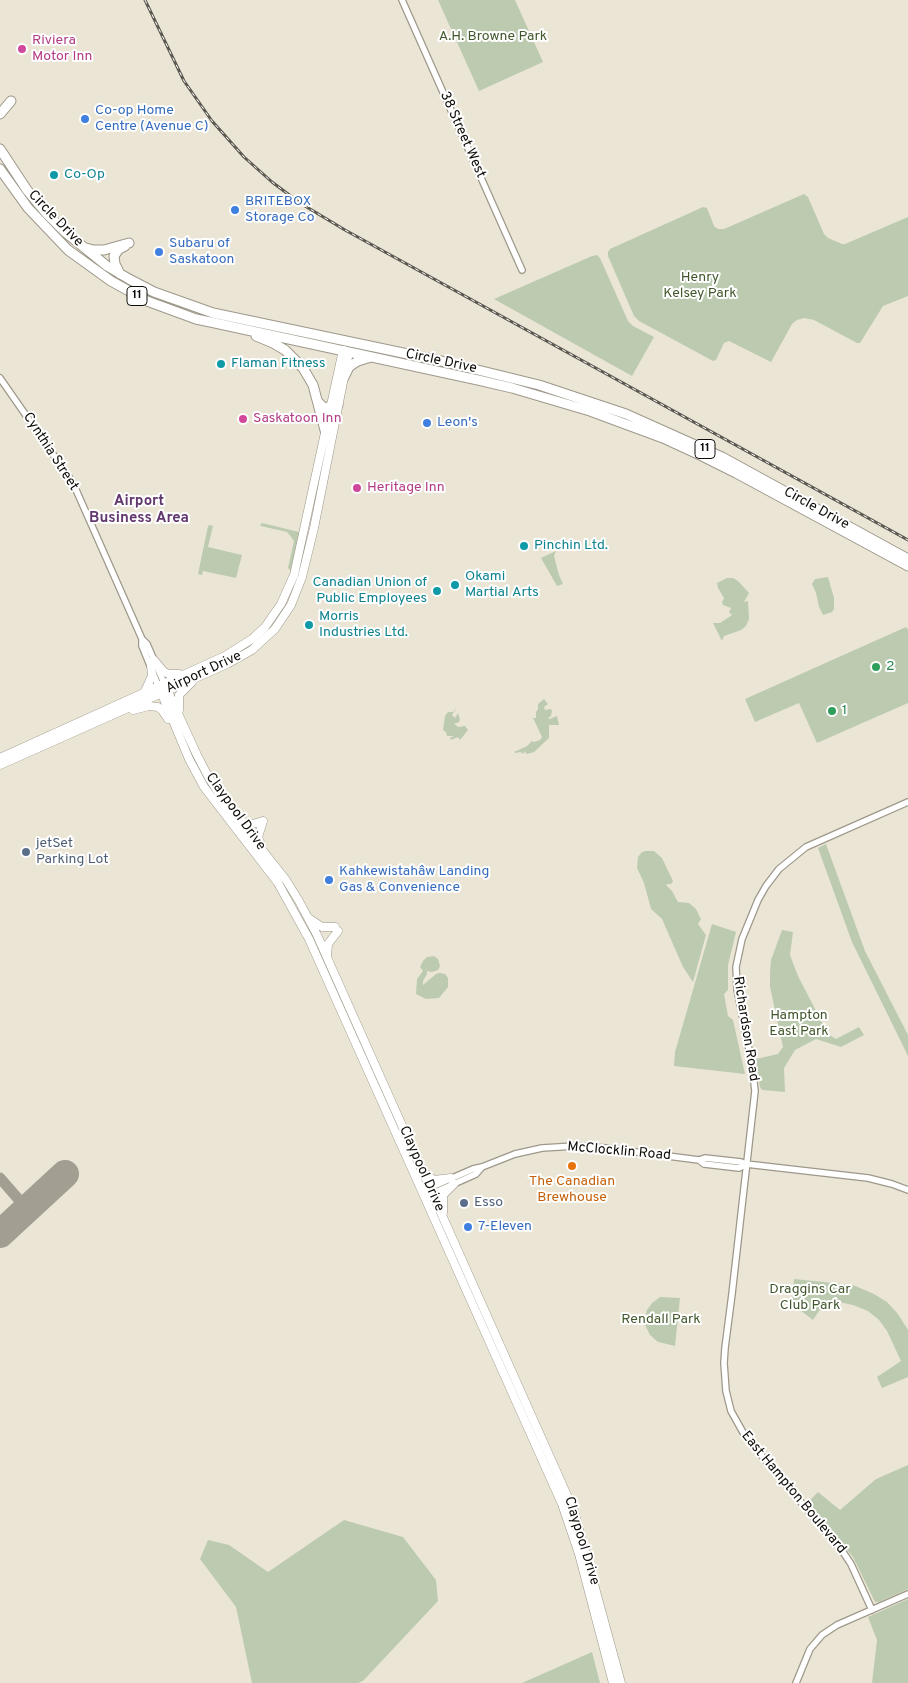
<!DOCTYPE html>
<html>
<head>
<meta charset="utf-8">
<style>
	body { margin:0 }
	canvas { display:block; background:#ebe5d6 }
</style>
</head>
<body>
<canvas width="908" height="1683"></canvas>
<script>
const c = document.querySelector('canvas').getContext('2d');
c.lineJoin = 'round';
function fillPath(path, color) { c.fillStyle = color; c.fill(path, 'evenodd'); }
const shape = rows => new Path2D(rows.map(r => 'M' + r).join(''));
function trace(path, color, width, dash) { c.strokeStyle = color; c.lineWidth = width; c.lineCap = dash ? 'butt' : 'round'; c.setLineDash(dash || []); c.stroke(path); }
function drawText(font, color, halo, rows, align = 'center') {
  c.font = font + ' Overpass,sans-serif'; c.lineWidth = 4; c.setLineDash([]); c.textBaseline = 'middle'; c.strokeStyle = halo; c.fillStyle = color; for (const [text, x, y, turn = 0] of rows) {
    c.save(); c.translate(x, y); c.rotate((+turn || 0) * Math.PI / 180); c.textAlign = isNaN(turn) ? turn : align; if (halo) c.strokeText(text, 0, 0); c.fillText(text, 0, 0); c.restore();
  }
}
const green = shape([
	[438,0,515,0,543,62,479,91],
	[804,194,808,197,824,234,828,238,842,244,845,244,908,217,908,296,883,306,860,343,857,343,814,320,804,318,797,320,792,324,771,362,729,341,724,343,716,360,713,361,639,321,634,316,608,256,608,252,610,249,703,207,707,208,714,226,718,229,724,229],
	[597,255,600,258,628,321,633,326,654,337,632,376,494,299,592,256],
	[262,523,299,532,300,535,291,571,288,568,294,541,292,538,287,532,261,526,260,525],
	[210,525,213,526,208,547,242,555,236,578,203,571,202,575,198,574,208,526],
	[556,551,554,556,559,575,563,584,557,586,541,558],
	[828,577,834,598,834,609,832,612,823,615,819,607,816,593,812,584,815,579],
	[727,578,733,578,738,581,749,593,744,602,748,601,749,619,746,626,741,630,724,636,722,641,713,623,720,623,732,615,729,612,731,608,723,605,722,602,724,598,718,588,717,583],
	[906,627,908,630,908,703,817,743,799,703,755,722,745,699],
	[544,699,548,704,544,707,545,710,551,709,552,711,551,716,548,718,550,719,557,716,559,725,549,725,549,738,534,752,527,754,524,751,524,754,520,752,516,753,514,752,527,746,532,741,534,742,540,740,542,737,533,718,536,718,536,712,538,709,538,704],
	[457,707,452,715,455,718,458,713,460,720,458,723,454,723,458,727,465,726,468,730,460,740,458,737,451,740,450,738,454,736,447,736,446,732,443,730,445,716,448,712,453,712],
	[826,844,865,951,908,1035,908,1056,852,942,818,848],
	[646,851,654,851,662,858,673,881,671,884,668,884,666,885,672,891,678,902,689,903,696,909,701,919,698,924,706,935,693,982,683,967,662,919,651,909,644,883,637,868,638,857,642,852],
	[712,924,736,932,728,965,728,990,724,994,728,1016,733,1020,745,1074,674,1066,675,1052],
	[782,930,793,932,790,955,798,976,828,1034,836,1039,859,1027,864,1035,841,1047,816,1039,795,1050,784,1068,785,1092,762,1090,760,1087,756,1059,778,1054,783,1047,770,987,770,972,771,960],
	[434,956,438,959,440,966,438,970,432,972,427,971,427,974,423,981,423,985,436,974,440,973,445,974,448,978,448,987,439,998,426,999,416,994,417,979,423,971,420,967,423,961,427,957],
	[432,1202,571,1514,618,1683,617,1683,573,1525,435,1213],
	[794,1279,853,1285,874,1294,887,1302,898,1314,908,1330,908,1377,882,1388,877,1377,901,1361,887,1331,879,1320,868,1311,853,1305,839,1302,819,1311,813,1320,792,1304],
	[660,1297,680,1298,675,1346,658,1342,650,1335,644,1323,647,1310,652,1303],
	[908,1465,908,1589,879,1602,875,1602,853,1557,810,1505,809,1501,818,1492,840,1510,876,1479],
	[344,1520,403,1537,436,1580,438,1601,363,1681,358,1683,252,1683,236,1607,200,1559,208,1540,229,1545,268,1572],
	[908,1599,908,1683,872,1683,877,1640,868,1617],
	[592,1652,600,1683,522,1683]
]);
const taxiway = shape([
	[0,1178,27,1209]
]);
const runway = shape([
	[0,1234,65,1174]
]);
const minor = shape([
	[402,0,522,270],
	[0,378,73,483,142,639,142,646,158,685],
	[142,639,147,644,164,683],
	[699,1160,704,1164,739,1168,746,1164],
	[427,1189,473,1169,482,1167,515,1154,542,1148,575,1146,605,1148,699,1160,705,1158,741,1162,746,1164,868,1178,892,1184,908,1190],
	[429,1195,476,1174,482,1167],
	[872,1610,851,1564,843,1552,745,1436,731,1411,726,1391,724,1363,725,1348,732,1294,755,1091,752,1065,737,989,736,967,742,939,758,900,766,886,779,869,806,847,908,802],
	[796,1683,810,1649,822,1635,837,1625,908,1594]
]);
const major = shape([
	[154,660,164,672,169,674,179,674],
	[164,683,197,755,209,778,228,807,286,880,299,901,317,935,574,1511,621,1683],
	[158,685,189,759,204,787,278,883,309,939,562,1504,579,1554,613,1683],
	[145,691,152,676,151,665],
	[133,710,149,706,158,707,162,710,168,719],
	[179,710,179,695,192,682],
	[0,758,225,656,252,639,265,627,281,604,294,575,343,350],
	[0,765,227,664,252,650,275,629,291,605,302,577,314,528,349,352],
	[242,821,249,825,263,821],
	[261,845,258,837,263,821],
	[310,919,322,927,335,927],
	[327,956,328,944,338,931],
	[424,1173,434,1180,451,1178],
	[443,1213,443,1195,454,1184]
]);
const highway = shape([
	[0,114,11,101],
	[0,149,27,190,47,214,65,232,107,266,129,279,154,292,213,313,441,361,539,385,626,414,722,457,908,559],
	[0,169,28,208,68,250,111,281,147,301,196,319,215,323,478,380,512,388,590,411,663,438,702,456,736,473,908,566],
	[86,248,93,250,104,250,129,243],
	[120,274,115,264,114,256,119,249,125,246],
	[256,336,273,343,285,350,303,368,313,385,325,430],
	[343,379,349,367,353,364,358,361,371,357],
	[318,402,324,408,338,405]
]);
const rail = shape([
	[145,0,184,81,212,121,244,157,272,182,300,203,345,230,908,540]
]);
const markers = [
	[22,49,5,"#d1479c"],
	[85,119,5,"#3f7fe0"],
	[54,175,5,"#0f9aa8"],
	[235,210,5,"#3f7fe0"],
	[159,252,5,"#3f7fe0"],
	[221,364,5,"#0f9aa8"],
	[243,419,5,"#d1479c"],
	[427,423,5,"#3f7fe0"],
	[357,488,5,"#d1479c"],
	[524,546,5,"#0f9aa8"],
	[455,585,5,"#0f9aa8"],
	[437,591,5,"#0f9aa8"],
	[309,625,5,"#0f9aa8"],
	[876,667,5,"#2e9e5b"],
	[832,711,5,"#2e9e5b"],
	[26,852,5,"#5c6f8a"],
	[329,880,5,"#3f7fe0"],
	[572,1166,5,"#e8710a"],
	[464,1203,5,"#5c6f8a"],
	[468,1227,5,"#3f7fe0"]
];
const shields = [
	[137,296,20],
	[705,449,20]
];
const shieldNames = [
	["11",137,296],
	["11",705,449]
];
const parkNames = [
	["A.H. Browne Park",493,37],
	["Henry",700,278],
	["Kelsey Park",700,294],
	["Hampton",799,1016],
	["East Park",799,1032],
	["Draggins Car",810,1290],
	["Club Park",810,1306],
	["Rendall Park",661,1320]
];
const hotelNames = [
	["Riviera",32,41],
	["Motor Inn",32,57],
	["Saskatoon Inn",253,419],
	["Heritage Inn",367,488]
];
const shopNames = [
	["Co-op Home",95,111],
	["Centre (Avenue C)",95,127],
	["BRITEBOX",245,202],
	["Storage Co",245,218],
	["Subaru of",169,244],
	["Saskatoon",169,260],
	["Leon's",437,423],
	["Kahkewistahâw Landing",339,872],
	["Gas & Convenience",339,888],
	["7-Eleven",478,1227]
];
const streetNames = [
	["38 Street West",462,135,66],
	["Circle Drive",55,219,46],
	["Circle Drive",441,362,12],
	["Cynthia Street",50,452,57],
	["Circle Drive",816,509,29],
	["Airport Drive",204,673,-25],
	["Claypool Drive",235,812,54],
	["Richardson Road",745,1029,81],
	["McClocklin Road",619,1152,5],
	["Claypool Drive",421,1169,66],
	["East Hampton Boulevard",793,1493,50],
	["Claypool Drive",581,1541,73]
];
const cultureNames = [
	["Co-Op",64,175],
	["Flaman Fitness",231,364],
	["Pinchin Ltd.",534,546],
	["Okami",465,577],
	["Martial Arts",465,593],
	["Canadian Union of",427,583,"right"],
	["Public Employees",427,599,"right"],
	["Morris",319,617],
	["Industries Ltd.",319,633]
];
const leisureNames = [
	["2",886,667],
	["1",842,711]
];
const serviceNames = [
	["jetSet",36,844],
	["Parking Lot",36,860],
	["Esso",474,1203]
];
const foodNames = [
	["The Canadian",572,1182],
	["Brewhouse",572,1198]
];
const neighbourhoodNames = [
	["Airport",139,502],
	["Business Area",139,519]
];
fillPath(green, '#bccbb0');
trace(taxiway, '#a39e92', 11);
trace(runway, '#a39e92', 28);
trace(minor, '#9e988a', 8);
trace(major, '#9e988a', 9);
trace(highway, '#9e988a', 11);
trace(minor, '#fff', 5.5);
trace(major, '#fff', 8);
trace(highway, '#fff', 9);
trace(rail, '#5b584f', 3);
trace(rail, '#fff', 1, [4]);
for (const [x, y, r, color] of markers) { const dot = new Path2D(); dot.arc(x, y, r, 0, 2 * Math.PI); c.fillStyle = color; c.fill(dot); trace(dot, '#fff', 2); }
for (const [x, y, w] of shields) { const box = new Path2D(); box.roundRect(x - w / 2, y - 9.5, w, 19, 4); c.fillStyle = '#fff'; c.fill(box); trace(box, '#0f0d08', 1); }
drawText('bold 12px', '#0f0d08', null, shieldNames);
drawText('14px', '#42582c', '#fff', parkNames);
drawText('14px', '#b23c85', '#fff', hotelNames, 'left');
drawText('14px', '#366cbe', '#fff', shopNames, 'left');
drawText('14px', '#0f0d08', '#fff', streetNames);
drawText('14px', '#0d838f', '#fff', cultureNames, 'left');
drawText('14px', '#27864d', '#fff', leisureNames, 'left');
drawText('14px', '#4e5e75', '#fff', serviceNames, 'left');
drawText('14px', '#c56008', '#fff', foodNames);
drawText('bold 15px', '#62386f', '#fff', neighbourhoodNames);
</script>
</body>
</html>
